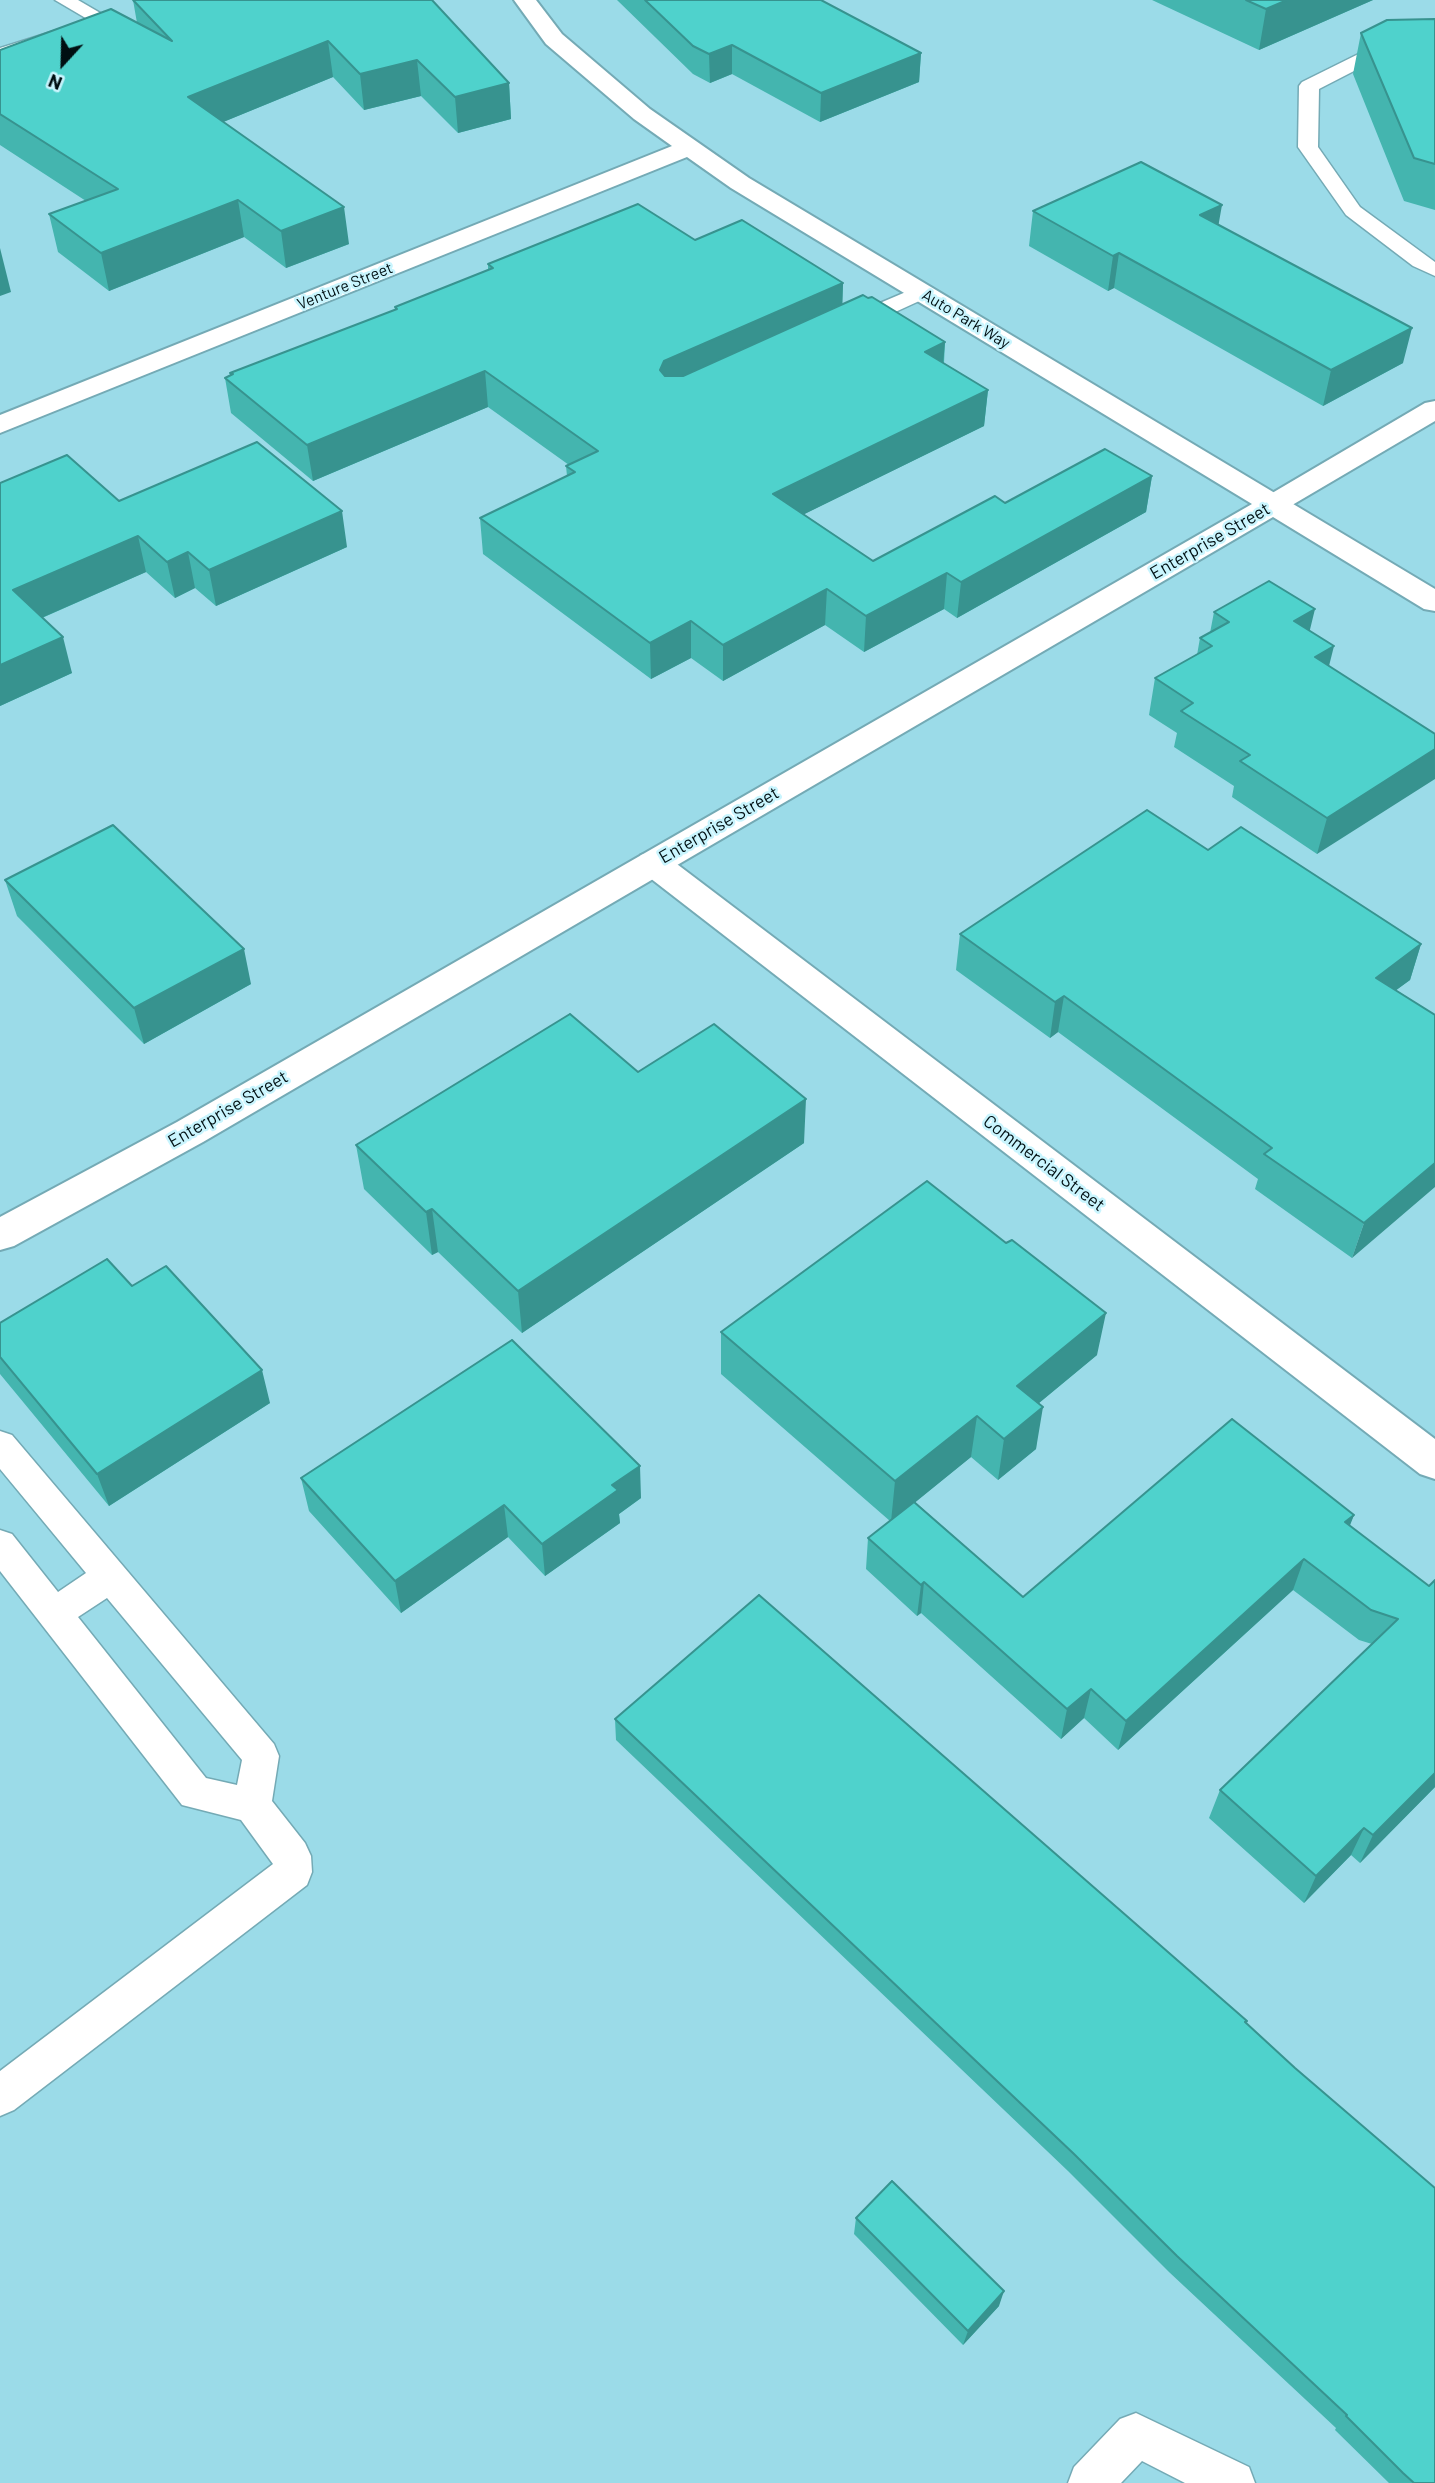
<!DOCTYPE html>
<html>
<head>
<meta charset="utf-8">
<style>
	body { margin:0 }
	#map { position:relative; width:1435px; height:2483px; overflow:hidden; background:#b2eaf5; font-family:Barlow,sans-serif }
	canvas { display:block }
	.north { position:absolute; left:28px; top:28px; width:70px; height:70px; -webkit-text-stroke:5px #c9f5fe; paint-order:stroke; rotate:202deg; font-size:19px; font-weight:700; line-height:28px; text-align:center; color:#000f12 }
	.north::after { content:''; display:block; margin:auto; width:24px; height:32px; background:#000f12; clip-path:polygon(50% 0,100% 100%,50% 72%,0 100%) }
</style>
</head>
<body>
<div id="map">
<canvas width="1435" height="2483"></canvas>
<div class="north">N</div>
</div>
<script>
const c = document.querySelector('canvas').getContext('2d');
c.lineJoin = 'round';
function fillPath(path, color) { c.fillStyle = color; c.fill(path, 'evenodd'); }
const shape = rows => new Path2D(rows.map(r => 'M' + r).join(''));
function trace(path, color, width, dash) { c.strokeStyle = color; c.lineWidth = width; c.lineCap = dash ? 'butt' : 'round'; c.setLineDash(dash || []); c.stroke(path); }
function drawText(font, color, halo, rows, align = 'center') {
  c.font = font + ' Barlow,sans-serif'; c.lineWidth = 5; c.setLineDash([]); c.textBaseline = 'middle'; c.strokeStyle = halo; c.fillStyle = color; for (const [text, x, y, turn = 0] of rows) {
    c.save(); c.translate(x, y); c.rotate((+turn || 0) * Math.PI / 180); c.textAlign = isNaN(turn) ? turn : align; if (halo) c.strokeText(text, 0, 0); c.fillText(text, 0, 0); c.restore();
  }
}
const built = shape([
	[0,0,1435,0,1435,2483,0,2483]
]);
const lane = shape([
	[55,0,78,0,114,21,112,25,0,60,0,48,89,20,55,0],
	[1419,24,1435,24,1435,36,1422,36,1319,89,1318,147,1360,207,1435,262,1435,276,1413,266,1346,215,1298,147,1299,86,1302,82,1419,24],
	[920,286,928,287,931,292,928,297,856,330,840,330,837,325,840,320,920,286],
	[0,1431,12,1435,274,1744,279,1756,272,1801,305,1843,311,1856,312,1872,307,1885,14,2110,0,2116,0,2071,273,1864,241,1820,182,1805,0,1571,0,1530,12,1534,58,1592,86,1573,0,1469,0,1431],
	[107,1598,242,1760,237,1785,206,1778,78,1617,107,1598],
	[1136,2413,1249,2467,1255,2483,1185,2483,1142,2461,1121,2483,1068,2483,1074,2467,1120,2419,1136,2413]
]);
const street = shape([
	[1435,401,1435,421,1282,511,1272,514,1262,511,1258,505,1262,499,1425,403,1435,401],
	[653,852,665,855,1435,1439,1435,1479,1420,1474,641,871,636,863,641,855,653,852]
]);
const secondary = shape([
	[514,0,536,0,562,34,650,109,749,178,1435,589,1435,611,1424,609,1273,517,203,1142,14,1246,0,1250,0,1217,177,1122,1252,504,731,188,687,157,0,433,0,415,672,146,634,119,546,44,514,0]
]);
const wall = shape([
	[133,0,432,0,509,83,511,119,458,133,421,96,364,110,333,77,223,122,349,244,286,268,244,237,109,291,58,252,49,214,86,201,0,145,0,50,137,23],
	[617,0,821,0,921,53,919,82,820,122,732,74,710,83,693,74],
	[1152,0,1373,0,1259,50],
	[1435,19,1435,210,1404,201,1353,74,1361,33],
	[1033,211,1219,225,1403,363,1323,406,1114,288,1108,291,1029,246],
	[695,240,843,283,842,304,945,342,944,363,988,390,984,426,804,514,873,561,1005,503,1152,476,1146,512,957,618,944,609,864,652,825,625,723,681,691,658,651,679,483,554,480,518,567,476,566,466,569,465,488,407,313,481,231,413,225,378,231,375,230,373,395,310,395,307,488,270,488,264],
	[0,483,119,501,347,547,216,606,195,588,175,598,146,572,42,618,72,673,0,706],
	[1214,612,1310,631,1329,666,1435,734,1317,854,1232,797,1234,786,1174,747,1177,733,1149,715,1155,678,1197,655,1200,638,1210,633],
	[1208,850,1421,944,1410,980,1396,990,1435,1015,1352,1258,1255,1189,1258,1179,1058,1032,1050,1038,956,970,960,934],
	[5,880,251,984,144,1044,17,916],
	[638,1072,804,1143,522,1333,438,1252,432,1255,364,1189,356,1145],
	[132,1286,270,1403,109,1506,0,1374,0,1323],
	[721,1332,1097,1355,1039,1403,1036,1449,998,1480,971,1457,915,1502,1023,1597,1354,1515,1349,1526,1429,1586,1435,1787,1360,1863,1351,1855,1304,1903,1209,1818,1220,1790,1372,1644,1359,1640,1293,1590,1118,1750,1084,1718,1061,1739,921,1613,917,1616,866,1569,868,1538,890,1521,721,1374],
	[301,1478,641,1498,619,1514,620,1523,545,1576,508,1537,401,1613,309,1511],
	[615,1719,1247,2021,1246,2023,1295,2068,1435,2483,1389,2483,1335,2430,1336,2428,1169,2272,1068,2171,616,1740],
	[856,2218,999,2306,963,2345,854,2234]
]);
const shadedWall = shape([
	[1287,0,1373,0,1259,50,1266,9],
	[328,41,333,77,194,134,188,97],
	[732,45,732,74,710,83,709,54],
	[921,53,919,82,820,122,821,93],
	[417,60,421,96,364,110,360,74],
	[509,83,511,119,458,133,455,97],
	[238,200,244,237,109,291,101,253],
	[1222,205,1216,239,1200,215],
	[344,207,349,244,286,268,281,231],
	[0,248,11,292,0,296],
	[1119,253,1114,288,1108,291,1113,256],
	[843,283,842,318,661,405,660,370,664,361],
	[1412,328,1403,363,1323,406,1331,370],
	[945,342,942,377,925,352],
	[485,371,488,407,313,481,307,445],
	[988,390,984,426,772,530,773,494],
	[1152,476,1146,512,957,618,961,582],
	[342,511,347,547,216,606,209,570],
	[138,536,146,572,23,626,13,590],
	[188,552,195,588,175,598,167,562],
	[947,573,944,609,864,652,866,616],
	[827,589,825,625,723,681,723,645],
	[1315,609,1306,646,1294,621],
	[691,621,691,658,651,679,650,643],
	[63,637,72,673,0,706,0,665],
	[1334,646,1325,682,1315,657],
	[1435,749,1435,779,1317,854,1327,818],
	[1421,944,1410,980,1365,1013,1376,978],
	[244,949,251,984,144,1044,134,1008],
	[1064,996,1058,1032,1050,1038,1055,1002],
	[806,1099,804,1143,522,1333,518,1291],
	[1435,1163,1435,1187,1352,1258,1364,1223],
	[432,1209,438,1252,432,1255,426,1212],
	[1106,1313,1097,1355,1010,1427,1017,1386],
	[262,1370,270,1403,109,1506,97,1474],
	[1043,1407,1036,1449,998,1480,1004,1439],
	[977,1416,971,1457,891,1522,895,1481],
	[640,1466,641,1498,619,1514,620,1523,545,1576,542,1544,612,1485],
	[504,1505,508,1537,401,1613,395,1581],
	[1354,1515,1342,1546,1345,1522],
	[1304,1559,1293,1590,1118,1750,1126,1721],
	[924,1582,921,1613,917,1616,921,1585],
	[1091,1689,1084,1718,1061,1739,1067,1709],
	[1435,1773,1435,1787,1360,1863,1373,1835],
	[1364,1828,1351,1855,1304,1903,1316,1876],
	[1004,2291,999,2306,963,2345,968,2331]
]);
const building = shape([
	[133,0,432,0,509,83,455,97,417,60,360,74,328,41,188,97,344,207,281,231,238,200,101,253,49,214,118,189,0,114,0,50,111,9,172,41,133,0],
	[645,0,821,0,921,53,821,93,732,45,709,54,693,46,645,0],
	[1246,0,1287,0,1266,9,1246,0],
	[1435,19,1435,164,1414,158,1361,33,1387,20,1435,19],
	[1141,162,1222,205,1200,215,1412,328,1331,370,1119,253,1113,256,1033,211,1141,162],
	[638,204,695,240,742,220,843,283,664,361,660,370,665,376,683,376,863,295,868,298,872,297,945,342,925,352,988,390,773,494,873,561,995,496,1005,503,1105,449,1152,476,961,582,947,573,866,616,827,589,723,645,691,621,650,643,480,518,575,472,566,466,598,451,485,371,307,445,225,378,233,374,230,373,397,309,395,307,493,268,488,264,638,204],
	[257,442,342,511,209,570,188,552,167,562,138,536,13,590,63,637,0,665,0,483,67,455,119,501,257,442],
	[1269,581,1315,609,1294,621,1334,646,1315,657,1435,734,1435,749,1327,818,1240,761,1250,755,1181,711,1193,703,1155,678,1212,646,1200,638,1229,622,1214,612,1269,581],
	[1147,810,1208,850,1241,827,1421,944,1376,978,1435,1015,1435,1163,1364,1223,1264,1154,1272,1148,1064,996,1055,1002,960,934,1147,810],
	[113,825,244,949,134,1008,5,880,113,825],
	[570,1014,638,1072,714,1024,806,1099,518,1291,432,1209,426,1212,356,1145,570,1014],
	[927,1181,1006,1243,1012,1240,1106,1313,1017,1386,1043,1407,1004,1439,977,1416,895,1481,721,1332,927,1181],
	[107,1259,132,1286,166,1266,262,1370,97,1474,0,1357,0,1323,107,1259],
	[512,1340,640,1466,612,1485,618,1490,542,1544,504,1505,395,1581,301,1478,512,1340],
	[1232,1419,1354,1515,1345,1522,1429,1586,1435,1580,1435,1773,1373,1835,1364,1828,1316,1876,1220,1790,1398,1619,1371,1610,1304,1559,1126,1721,1091,1689,1067,1709,924,1582,921,1585,868,1538,914,1502,1023,1597,1232,1419],
	[759,1595,1247,2021,1245,2022,1295,2068,1435,2188,1435,2483,1414,2483,1403,2473,1346,2416,1347,2415,1177,2256,1074,2154,615,1719,759,1595],
	[892,2181,1004,2291,968,2331,856,2218,892,2181]
]);
const farStreetnames = [
	["Venture Street",345,286,-22],
	["Auto Park Way",966,319,31]
];
const streetNames = [
	["Enterprise Street",1210,541,-30],
	["Enterprise Street",719,825,-30],
	["Enterprise Street",228,1109,-30],
	["Commercial Street",1044,1163,37]
];
fillPath(built, '#9bdbe8');
trace(lane, '#74aab5', 3);
trace(street, '#74aab5', 4);
trace(secondary, '#74aab5', 4);
fillPath(lane, '#fff');
fillPath(street, '#fff');
fillPath(secondary, '#fff');
fillPath(wall, '#44b5af');
fillPath(shadedWall, '#37938f');
fillPath(building, '#4fd2cc');
trace(building, '#37938f', 2);
drawText('16px', '#000f12', '#c9f5fe', farStreetnames);
drawText('18px', '#000f12', '#c9f5fe', streetNames);
</script>
</body>
</html>
